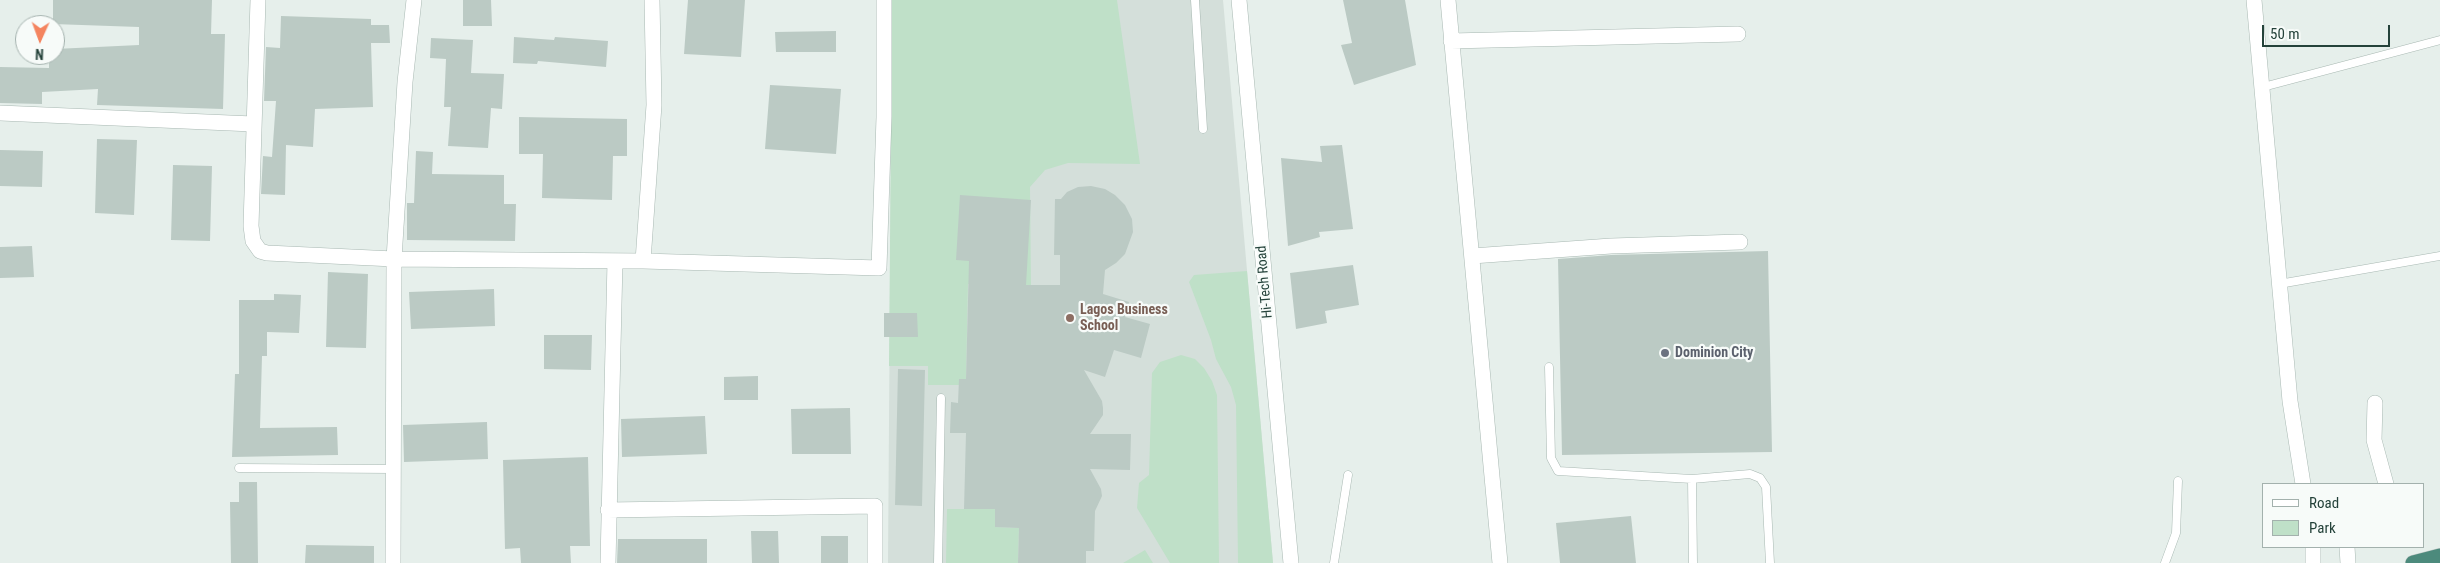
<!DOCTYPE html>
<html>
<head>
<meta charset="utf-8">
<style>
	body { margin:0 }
	#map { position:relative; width:2440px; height:563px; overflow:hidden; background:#e6efeb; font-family:"Roboto Condensed",sans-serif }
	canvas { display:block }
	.legend { position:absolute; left:2262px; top:483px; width:162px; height:65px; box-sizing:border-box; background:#f7fbf9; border:1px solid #a3b1ad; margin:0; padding:6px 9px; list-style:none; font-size:15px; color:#24423a }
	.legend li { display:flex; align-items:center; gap:10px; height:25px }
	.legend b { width:25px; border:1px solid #a3b1ad }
	.north { position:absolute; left:15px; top:15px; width:50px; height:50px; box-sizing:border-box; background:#f7fbf9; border:1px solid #a3b1ad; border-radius:50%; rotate:182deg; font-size:14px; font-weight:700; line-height:20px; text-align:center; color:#24423a }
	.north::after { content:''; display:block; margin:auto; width:18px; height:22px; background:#f4845f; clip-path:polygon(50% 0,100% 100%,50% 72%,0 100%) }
	.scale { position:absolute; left:2262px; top:25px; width:128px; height:22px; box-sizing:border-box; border:2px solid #24423a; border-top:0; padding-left:6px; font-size:15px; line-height:18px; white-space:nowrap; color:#24423a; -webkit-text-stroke:4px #f7fbf9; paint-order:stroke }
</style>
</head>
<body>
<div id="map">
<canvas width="2440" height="563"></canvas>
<ul class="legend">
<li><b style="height:6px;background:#fff"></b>Road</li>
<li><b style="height:14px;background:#bfe0c8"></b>Park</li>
</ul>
<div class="north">N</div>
<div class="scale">50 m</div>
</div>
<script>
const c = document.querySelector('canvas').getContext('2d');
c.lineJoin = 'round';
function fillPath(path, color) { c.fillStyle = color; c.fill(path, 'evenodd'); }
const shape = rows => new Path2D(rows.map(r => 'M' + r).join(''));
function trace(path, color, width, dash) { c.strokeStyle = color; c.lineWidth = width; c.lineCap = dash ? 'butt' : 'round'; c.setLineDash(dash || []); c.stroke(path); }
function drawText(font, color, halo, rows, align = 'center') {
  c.font = font + ' "Roboto Condensed",sans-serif'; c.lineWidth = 4.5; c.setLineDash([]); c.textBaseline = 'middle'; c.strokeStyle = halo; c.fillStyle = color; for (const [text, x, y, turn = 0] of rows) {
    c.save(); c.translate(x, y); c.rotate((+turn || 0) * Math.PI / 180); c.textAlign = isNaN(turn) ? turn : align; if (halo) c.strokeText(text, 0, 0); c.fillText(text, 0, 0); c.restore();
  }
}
const built = shape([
	[892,0,1223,0,1273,563,888,563]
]);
const green = shape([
	[892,0,1117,0,1140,164,1068,163,1045,170,1030,187,1031,285,968,284,966,379,959,379,959,385,928,385,928,366,889,366],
	[1247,271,1273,563,1238,563,1236,405,1231,387,1216,359,1211,340,1189,282,1194,275],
	[1181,355,1195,359,1204,368,1212,381,1217,395,1219,563,1170,563,1137,508,1139,483,1149,475,1152,373,1160,362],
	[947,509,995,509,995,527,1019,528,1018,563,946,563],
	[1145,550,1153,563,1123,563]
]);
const building = shape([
	[53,0,212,0,211,34,225,34,223,109,97,105,98,89,42,92,42,104,0,103,0,67,49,68,49,55,55,55,55,49,139,45,139,27,53,24],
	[463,0,491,0,492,26,463,26],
	[688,0,745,0,741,57,684,54],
	[1343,0,1405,0,1416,65,1354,85,1341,45,1352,43],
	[281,16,371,19,371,25,389,25,390,43,371,43,373,107,315,109,313,147,286,145,285,195,261,194,263,156,272,157,276,101,264,101,266,47,280,48],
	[836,31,836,52,776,52,775,32],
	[514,37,554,40,555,37,608,41,606,67,538,61,537,64,513,63],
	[431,38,473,40,471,73,504,74,502,109,491,108,488,148,448,146,451,107,444,107,446,59,430,58],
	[770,85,841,89,836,154,765,149],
	[519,117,627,119,627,156,613,156,612,200,542,198,543,154,519,154],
	[97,139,137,140,134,215,95,213],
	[1342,145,1353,229,1319,232,1320,237,1288,246,1281,158,1322,162,1320,146],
	[0,150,43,151,42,187,0,186],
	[416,151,433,152,432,174,504,175,504,204,516,204,515,241,407,240,407,203,414,203],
	[173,165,212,166,210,241,171,240],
	[1091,186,1105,189,1115,195,1125,205,1132,219,1133,232,1125,254,1116,263,1105,270,1103,294,1129,302,1125,317,1150,324,1141,358,1114,350,1105,377,1084,370,1102,401,1103,408,1103,415,1090,434,1131,434,1130,470,1090,469,1101,489,1102,496,1095,511,1094,551,1086,551,1086,563,1018,563,1019,528,995,527,995,509,964,509,966,433,950,433,951,402,958,403,959,379,966,379,969,261,956,260,960,195,1031,200,1026,285,1060,285,1060,255,1054,255,1055,199,1061,199,1067,192,1078,187],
	[32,246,34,277,0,278,0,247],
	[1768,251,1772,452,1562,455,1558,259,1611,255],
	[1353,265,1359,305,1325,311,1327,323,1296,329,1290,273],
	[328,272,368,274,366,348,326,347],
	[494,289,495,326,411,329,409,292],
	[274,294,301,295,299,333,267,332,267,356,262,356,260,428,337,427,338,455,232,457,235,374,239,374,239,300,274,300],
	[884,313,917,313,918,337,884,337],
	[544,335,592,335,591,370,544,369],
	[898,369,925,370,922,506,895,505],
	[758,376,758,400,724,400,724,377],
	[850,408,851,454,792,454,791,409],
	[705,416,707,454,622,457,621,419],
	[487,422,488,459,404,462,403,425],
	[588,457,590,546,570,546,571,563,521,563,520,548,505,549,503,460],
	[239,482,257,482,258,563,231,563,230,502,239,502],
	[1631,516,1636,563,1560,563,1556,523],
	[751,531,778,531,779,563,752,563],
	[821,536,848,536,848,563,821,563],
	[618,539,707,539,707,563,617,563],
	[306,545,374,546,374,563,305,563]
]);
const service = shape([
	[1195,0,1203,129],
	[2263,87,2440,40],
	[2279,284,2440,256],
	[1549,367,1551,458,1558,471,1692,479],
	[239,468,393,469],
	[938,563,941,398],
	[1334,563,1348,475],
	[1693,563,1692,479,1750,474,1760,478,1766,487,1770,563],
	[2165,563,2176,533,2178,481]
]);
const minor = shape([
	[258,0,251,226,253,241,260,251,267,253,394,259,643,261,879,268,884,117,884,0],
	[1239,0,1291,563],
	[1448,0,1500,563],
	[2254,0,2290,401,2303,484],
	[1451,41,1738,34],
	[0,113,253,124],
	[1472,256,1611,246,1740,242],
	[643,261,654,105,652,0],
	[2375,403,2374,440,2386,484],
	[608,510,875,506,875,563],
	[2313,547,2313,563],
	[2347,547,2348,563],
	[393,563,394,259,405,82,414,0],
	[608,563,615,261]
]);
const trunk = shape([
	[2413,563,2440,556]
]);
const markers = [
	[1070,318,5,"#8d6e63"],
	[1665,353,5,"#6b7280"]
];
const streetNames = [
	["Hi-Tech Road",1265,282,-95]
];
const educationNames = [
	["Lagos Business",1080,310],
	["School",1080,326]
];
const worshipNames = [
	["Dominion City",1675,353]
];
fillPath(built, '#d4dfda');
fillPath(green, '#bfe0c8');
fillPath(building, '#bbcac4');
trace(service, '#a8b8b2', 9);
trace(minor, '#a8b8b2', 16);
trace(trunk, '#c2cac8', 16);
trace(service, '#fff', 8);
trace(minor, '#fff', 15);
trace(trunk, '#4c8a7c', 15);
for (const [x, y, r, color] of markers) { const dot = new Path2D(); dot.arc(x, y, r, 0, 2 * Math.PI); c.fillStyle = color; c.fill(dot); trace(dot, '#f7fbf9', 2); }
drawText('14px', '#24423a', '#f7fbf9', streetNames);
drawText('bold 14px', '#785e54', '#f7fbf9', educationNames, 'left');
drawText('bold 14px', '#5b616d', '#f7fbf9', worshipNames, 'left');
</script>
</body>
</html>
